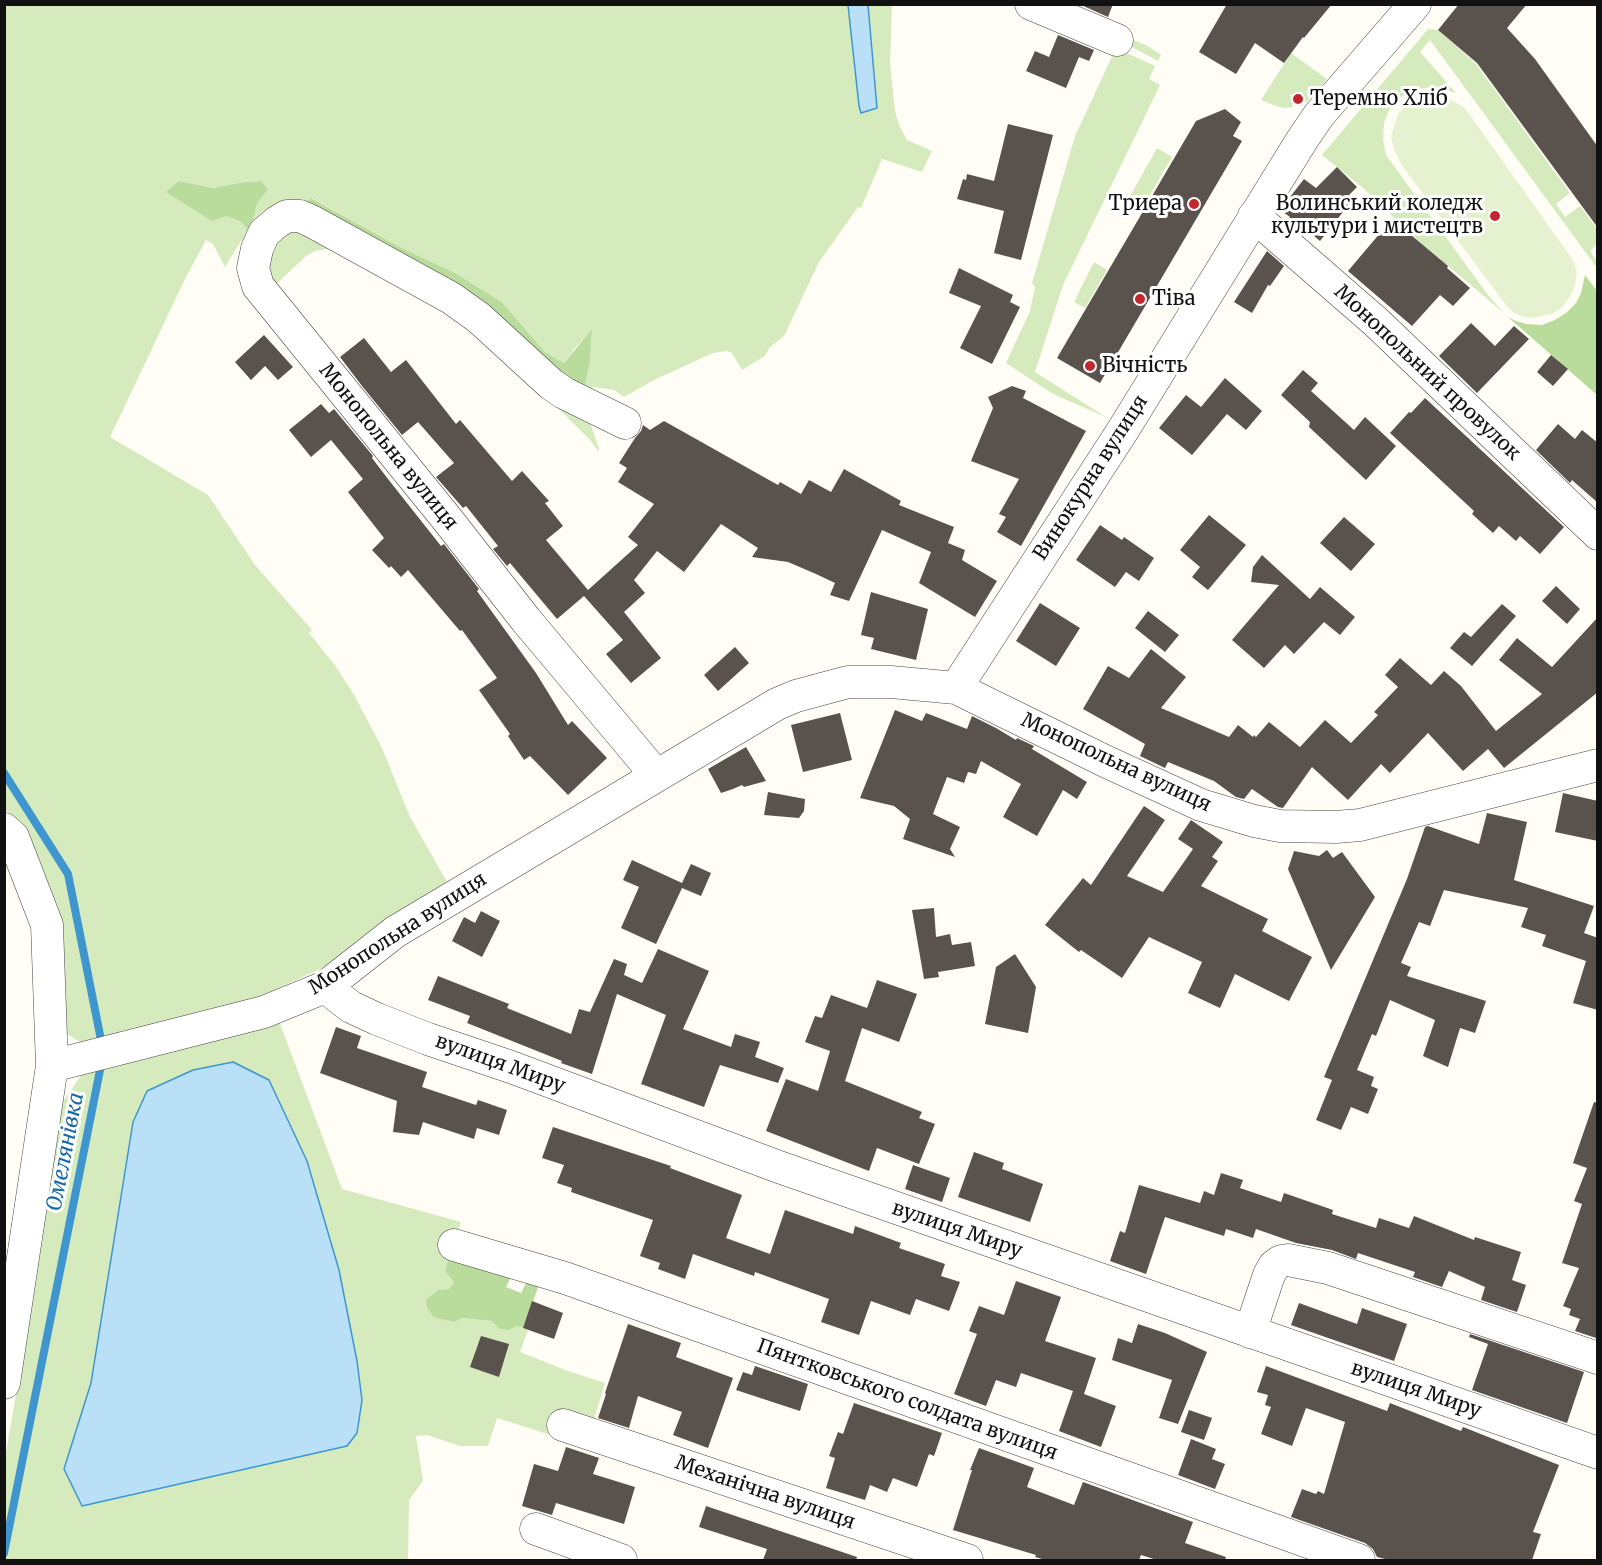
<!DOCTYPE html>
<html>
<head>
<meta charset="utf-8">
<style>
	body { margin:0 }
	#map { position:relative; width:1602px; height:1565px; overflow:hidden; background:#fffdf5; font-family:Merriweather,serif }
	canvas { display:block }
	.frame { position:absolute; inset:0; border:6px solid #111; pointer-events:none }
</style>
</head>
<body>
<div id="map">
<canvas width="1602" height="1565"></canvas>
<div class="frame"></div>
</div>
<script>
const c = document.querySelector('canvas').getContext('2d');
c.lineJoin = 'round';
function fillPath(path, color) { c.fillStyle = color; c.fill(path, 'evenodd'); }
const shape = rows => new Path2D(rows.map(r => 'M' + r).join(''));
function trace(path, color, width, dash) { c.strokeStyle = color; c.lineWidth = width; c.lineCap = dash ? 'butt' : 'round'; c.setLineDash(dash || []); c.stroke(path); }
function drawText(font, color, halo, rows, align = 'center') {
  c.font = font + ' Merriweather,serif'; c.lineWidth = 6; c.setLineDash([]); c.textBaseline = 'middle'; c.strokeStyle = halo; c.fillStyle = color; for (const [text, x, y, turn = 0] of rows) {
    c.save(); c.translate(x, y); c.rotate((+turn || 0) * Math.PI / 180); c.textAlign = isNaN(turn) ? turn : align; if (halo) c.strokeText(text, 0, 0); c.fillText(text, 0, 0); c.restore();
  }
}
const green = shape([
	[4,5,848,5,859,106,871,44,868,5,892,5,890,64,895,111,899,125,907,140,932,151,922,172,882,159,861,208,858,207,819,262,784,336,769,348,765,356,742,370,732,353,727,351,713,353,654,380,624,397,614,390,594,387,584,391,590,361,592,330,574,349,564,363,545,352,502,302,455,273,400,247,312,198,301,211,252,238,241,241,225,267,213,244,206,240,185,279,110,437,208,495,255,565,312,630,309,633,334,664,353,693,382,748,410,817,451,889,318,970,256,998,86,1046,64,1032,26,829,5,810],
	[179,181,213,188,244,182,261,181,268,189,257,204,250,230,240,221,226,216],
	[1428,29,1438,30,1476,64,1570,193,1556,204,1565,217,1580,206,1597,229,1597,244,1590,251,1597,261,1597,268,1430,40,1420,52,1456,93,1432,87,1419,89,1407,93,1398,100,1389,110,1384,123,1383,139,1386,155,1488,295,1504,313,1422,244,1363,188,1322,155],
	[1119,34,1148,46,1161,55,1158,61,1117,39],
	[1116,48,1155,66,1149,79,1160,85,1063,285,1035,372,1106,417,1053,394,1006,363,1030,311,1035,287,1032,283,1075,136],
	[1291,53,1327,79,1306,103,1302,92,1290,95,1293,107,1284,108,1276,106,1261,100],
	[1157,148,1172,157,1143,207,1129,198],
	[287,221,302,223,376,261,436,293,475,319,550,388,582,410,588,417,599,448,598,451,590,440,470,320,364,259,346,252,327,249,315,251,305,257,273,287,266,267,266,246,269,237,277,227],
	[1094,262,1107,270,1085,308,1074,302],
	[279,1021,342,1189,461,1222,450,1254,454,1282,449,1289,462,1318,492,1321,509,1330,517,1326,528,1330,520,1352,568,1371,605,1383,593,1423,560,1438,497,1418,488,1446,460,1446,427,1435,416,1436,423,1481,409,1500,408,1560,5,1560,5,1458,23,1354,58,1109,84,1071],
	[307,1161,339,1270,357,1361,362,1400,64,1468,91,1383]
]);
const forest = shape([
	[179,181,213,188,244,182,261,181,268,189,257,204,250,231,240,221,226,216,212,221,166,192],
	[311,198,400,247,455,273,502,302,545,352,564,363,592,329,590,361,584,391,301,211],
	[1585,275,1597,291,1597,395,1508,317,1516,321,1526,324,1542,325,1555,320,1566,313,1576,303,1581,293],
	[450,1254,512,1275,506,1287,521,1293,527,1281,539,1285,523,1328,517,1326,509,1330,500,1329,492,1321,462,1318,454,1322,434,1317,427,1308,426,1300,438,1290,449,1289,454,1282,445,1271]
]);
const pitch = shape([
	[1436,95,1448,98,1465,108,1573,260,1577,272,1575,285,1571,295,1562,308,1552,314,1532,318,1523,317,1514,313,1506,305,1403,167,1394,150,1391,136,1398,114,1407,105,1416,98,1423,96]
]);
const water = shape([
	[848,5,868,5,877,108,861,113,859,106,848,5],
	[233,1062,269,1080,307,1161,339,1270,357,1361,362,1400,357,1433,347,1446,82,1506,64,1469,91,1383,133,1122,147,1091,193,1070,233,1062]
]);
const stream = shape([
	[4,773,68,874,102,1045],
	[4,1553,102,1060]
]);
const building = shape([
	[1079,4,1113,4,1108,17],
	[1227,4,1332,4,1304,38,1303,37,1284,63,1255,43,1236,74,1199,52],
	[1459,4,1527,4,1507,28,1535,59,1598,147,1598,228,1477,63,1438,30],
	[1058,35,1094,50,1089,61,1079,57,1066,88,1026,71,1035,51,1049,57],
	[1225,109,1241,122,1233,136,1242,141,1100,383,1057,358,1196,121],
	[1008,124,1053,135,1021,260,994,253,1004,211,957,199,963,179,966,180,967,174,994,181],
	[1337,167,1357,187,1346,198,1351,202,1320,241,1308,231,1305,236,1287,221,1290,217,1283,212,1293,199,1290,197,1304,179,1316,188],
	[1392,219,1448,266,1447,268,1470,288,1453,306,1440,295,1412,326,1348,271],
	[1267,251,1284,266,1270,286,1268,285,1252,313,1234,302],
	[959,268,1013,295,1010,302,1020,307,992,364,960,348,981,306,949,293],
	[1471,323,1495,346,1514,326,1529,339,1477,393,1439,356],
	[264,335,293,367,278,380,265,366,251,380,235,362],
	[364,338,391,372,406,360,456,424,460,420,512,481,522,471,549,501,545,503,563,526,546,540,588,590,638,545,628,537,654,504,618,482,627,468,619,463,635,438,641,431,643,425,650,430,664,421,778,485,780,482,801,494,809,480,831,492,844,469,901,501,899,505,954,527,948,543,965,550,962,560,997,581,975,617,919,583,931,552,882,530,849,601,830,595,835,583,816,574,788,562,752,557,758,548,721,524,684,572,657,551,634,580,645,593,624,612,661,658,631,683,606,654,623,640,584,596,557,619,510,563,507,566,493,549,498,546,466,506,463,508,436,477,454,463,418,422,402,435,362,386,340,357],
	[1551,355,1568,369,1553,386,1537,372],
	[1303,370,1318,383,1311,391,1354,430,1365,417,1396,446,1366,480,1309,427,1310,422,1281,395],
	[1225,378,1262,411,1246,430,1227,414,1192,455,1159,428,1186,395,1201,407],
	[1012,386,1026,391,1023,398,1086,431,1021,546,997,532,1006,517,999,514,1019,479,971,461,993,408,988,397],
	[1425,398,1564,527,1540,554,1520,536,1516,541,1499,526,1493,533,1472,514,1474,511,1390,433,1409,412,1411,413],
	[321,404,329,413,334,409,373,456,372,458,388,479,441,546,444,544,479,589,477,591,536,673,568,725,572,721,607,758,568,795,530,756,524,760,508,736,510,734,479,690,497,678,462,630,460,631,408,570,401,577,391,566,389,568,372,550,384,538,348,492,363,479,331,440,311,457,289,430],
	[1558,424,1575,439,1582,430,1598,443,1598,503,1572,480,1570,483,1536,450],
	[1209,515,1246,545,1208,590,1192,577,1200,567,1180,550],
	[1344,517,1375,544,1351,571,1320,543],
	[1100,525,1122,540,1124,537,1154,558,1139,581,1126,572,1115,587,1076,560],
	[1262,555,1310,599,1320,587,1355,617,1340,635,1324,622,1294,654,1285,645,1264,668,1232,640,1279,585,1251,582,1253,567],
	[1556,586,1580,609,1567,624,1542,601],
	[871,592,928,609,916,660,871,649,874,638,861,635],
	[1040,603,1080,628,1056,666,1016,641],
	[1502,604,1516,616,1472,666,1450,648,1464,632,1471,637],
	[1148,611,1179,635,1165,652,1135,628],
	[1598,617,1598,692,1504,768,1488,749,1463,771,1428,733,1390,773,1381,764,1348,800,1312,767,1283,808,1278,807,1252,789,1244,799,1236,797,1214,781,1168,762,1165,768,1140,756,1145,744,1083,709,1108,666,1129,678,1151,649,1186,677,1161,708,1229,737,1238,725,1253,737,1254,735,1256,737,1269,722,1300,747,1325,720,1351,743,1378,715,1374,712,1398,687,1385,675,1400,658,1431,685,1444,671,1461,686,1496,731,1542,694,1499,660,1517,638,1552,667],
	[735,647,749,663,718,691,704,675],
	[895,710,922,721,926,713,967,729,972,716,996,728,1016,740,1017,738,1034,746,1032,749,1087,782,1077,799,1063,790,1037,836,1003,817,1021,784,981,761,976,774,968,772,964,783,947,777,933,814,960,827,950,849,955,857,903,839,910,819,894,806,860,798],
	[840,713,852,760,803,772,791,725],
	[746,747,766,781,744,787,742,785,733,789,721,793,708,769],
	[768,792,805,799,804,811,799,818,764,815],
	[1563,793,1598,801,1598,841,1555,832],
	[1144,806,1165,820,1127,876,1163,892,1193,849,1178,839,1191,820,1223,842,1212,857,1218,861,1201,886,1268,919,1262,931,1312,957,1289,1001,1235,974,1220,1008,1188,993,1202,962,1149,937,1122,978,1081,950,1079,952,1045,925,1083,878,1091,885],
	[1487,813,1527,822,1514,880,1594,906,1584,933,1598,938,1598,1010,1573,1003,1586,961,1542,946,1546,935,1521,927,1528,908,1444,890,1430,926,1419,922,1401,963,1411,967,1407,976,1486,1001,1475,1033,1460,1028,1448,1067,1423,1056,1435,1020,1390,1000,1376,1036,1372,1034,1357,1070,1374,1077,1371,1086,1378,1089,1368,1114,1351,1107,1341,1130,1316,1120,1332,1080,1324,1077,1407,879,1425,827,1428,826,1479,844],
	[1327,850,1333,858,1342,852,1375,897,1331,970,1288,869,1294,851,1319,856],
	[632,860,682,883,691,864,711,873,701,896,682,888,656,944,621,928,639,887,623,880],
	[934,908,936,937,950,934,952,945,971,942,975,966,938,972,939,977,924,979,912,910],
	[481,911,500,921,482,957,452,941,464,917,475,923],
	[658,949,709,971,683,1029,731,1047,735,1034,760,1042,755,1057,784,1068,778,1083,720,1065,704,1107,641,1084,666,1015,617,994,592,1074,561,1063,562,1061,467,1023,470,1016,428,1000,438,976,509,1004,507,1008,571,1034,579,1009,590,1012,614,959,627,964,624,975,642,983],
	[1015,954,1036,987,1028,1033,985,1024,996,967],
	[877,980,917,994,899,1042,862,1028,845,1081,922,1112,919,1118,935,1124,919,1164,877,1148,869,1171,766,1131,786,1079,818,1091,830,1051,805,1042,815,1016,822,1018,831,995,867,1008],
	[336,1027,361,1036,357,1048,427,1072,422,1087,476,1105,478,1100,507,1110,499,1135,477,1128,474,1139,423,1122,419,1135,393,1132,397,1101,320,1073],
	[1594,1102,1598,1103,1598,1333,1596,1338,1575,1331,1580,1319,1569,1315,1571,1309,1563,1306,1579,1268,1562,1263,1582,1204,1574,1201,1587,1168,1573,1163],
	[553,1127,671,1166,670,1168,742,1195,726,1238,770,1254,785,1210,853,1234,855,1226,901,1243,899,1248,945,1264,941,1276,960,1282,949,1311,916,1299,910,1315,871,1301,859,1335,821,1322,829,1299,755,1272,754,1276,693,1254,685,1279,658,1269,660,1263,640,1256,653,1220,571,1192,572,1188,557,1183,564,1165,542,1158],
	[974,1152,1004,1163,1002,1169,1043,1184,1030,1222,958,1197],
	[913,1165,950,1178,942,1202,905,1189],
	[1221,1173,1243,1180,1240,1188,1281,1202,1284,1193,1333,1210,1332,1214,1376,1228,1379,1218,1409,1228,1414,1216,1474,1240,1475,1237,1521,1252,1512,1280,1526,1285,1517,1312,1481,1300,1485,1287,1449,1271,1442,1287,1413,1277,1415,1272,1358,1253,1356,1259,1332,1250,1296,1243,1256,1229,1253,1238,1226,1229,1224,1236,1165,1217,1146,1274,1110,1261,1120,1231,1125,1233,1139,1185,1200,1203,1204,1191,1214,1195],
	[1016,1281,1061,1297,1045,1341,1096,1358,1084,1394,1116,1406,1101,1447,1059,1431,1073,1391,1021,1373,1016,1387,996,1380,986,1406,954,1394,977,1334,969,1331,979,1306,1004,1315],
	[532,1301,563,1313,554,1339,523,1328],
	[1299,1303,1357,1324,1362,1308,1407,1324,1394,1361,1291,1325],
	[628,1324,681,1343,676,1357,733,1378,708,1448,673,1435,682,1412,638,1396,629,1428,598,1418,606,1394,605,1393],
	[1138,1324,1165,1333,1207,1352,1178,1424,1159,1418,1172,1380,1112,1360,1118,1338,1132,1343],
	[1470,1334,1584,1372,1567,1423,1472,1390,1488,1344,1469,1337],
	[481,1336,509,1344,499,1377,470,1367],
	[755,1366,808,1384,800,1411,736,1390,743,1372,752,1375],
	[1266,1366,1387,1411,1390,1403,1461,1431,1463,1427,1559,1465,1533,1532,1541,1534,1532,1560,1389,1560,1377,1557,1373,1549,1365,1543,1291,1517,1302,1489,1316,1494,1318,1491,1324,1494,1345,1422,1306,1408,1292,1446,1261,1434,1271,1407,1265,1405,1268,1395,1257,1392],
	[854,1403,942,1433,934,1456,929,1454,917,1487,893,1478,887,1492,870,1485,865,1500,826,1488,835,1458,829,1456,838,1432,843,1434],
	[1189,1410,1212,1418,1204,1440,1181,1432],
	[1191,1439,1216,1449,1212,1459,1225,1464,1215,1489,1178,1475],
	[566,1447,599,1458,593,1474,635,1487,624,1524,556,1503,552,1515,522,1506,534,1464,558,1471],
	[979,1448,1034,1468,1027,1487,1074,1505,1083,1482,1193,1522,1185,1543,1226,1557,1225,1560,1157,1560,1141,1555,1139,1560,1046,1560,1035,1557,1036,1555,953,1530,972,1470,970,1470],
	[706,1506,857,1557,856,1560,763,1560,767,1549,699,1527]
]);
const minor = shape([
	[1031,4,1117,40],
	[1254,216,1376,322,1598,534],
	[625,423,564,393,551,384,479,318,451,298,313,222,300,216,287,216,277,222,264,233,257,249,253,268,258,286,447,519,526,620,656,775],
	[956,688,1123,430,1302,140,1319,115,1415,4],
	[4,829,13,837,47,925,52,1066,4,1383],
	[325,987,351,1007,377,1019,428,1039,511,1067,779,1167,1598,1453],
	[52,1066,264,1012,325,987,395,932,777,704,796,696,848,682,891,682,956,688,1107,762,1201,805,1254,821,1280,826,1336,827,1360,825,1598,765],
	[454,1245,565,1278,1359,1560],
	[1250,1332,1269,1275,1274,1266,1281,1261,1288,1260,1328,1268,1598,1358],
	[563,1425,967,1560],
	[536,1529,621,1560]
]);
const markers = [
	[1298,99,6,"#c4262e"],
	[1194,204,6,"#c4262e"],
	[1495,216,6,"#c4262e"],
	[1140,299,6,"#c4262e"],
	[1090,366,6,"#c4262e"]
];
const poiNames = [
	["Теремно Хліб",1310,99],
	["Триера",1182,204,"right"],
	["Волинський коледж",1483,204,"right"],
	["культури і мистецтв",1483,227,"right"],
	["Тіва",1152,299],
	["Вічність",1102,366]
];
const streetNames = [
	["Монопольний провулок",1427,373,43],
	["Монопольна вулиця",388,447,51],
	["Винокурна вулиця",1091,478,-57],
	["Монопольна вулиця",1116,763,25],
	["Монопольна вулиця",398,934,-33],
	["вулиця Миру",500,1064,20],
	["вулиця Миру",957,1230,19],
	["вулиця Миру",1416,1390,19],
	["Пянтковського солдата вулиця",907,1400,20],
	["Механічна вулиця",765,1493,19]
];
const waterNames = [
	["Омелянівка",66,1152,-79]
];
fillPath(green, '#d5ebbd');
fillPath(forest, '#b9dc9c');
fillPath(pitch, '#e6f2cf');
fillPath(water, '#b9e0f7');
trace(water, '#3f96cf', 1.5);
trace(stream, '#3f96cf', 8);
fillPath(building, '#5a524d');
trace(minor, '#444', 33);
trace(minor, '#fff', 32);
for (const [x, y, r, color] of markers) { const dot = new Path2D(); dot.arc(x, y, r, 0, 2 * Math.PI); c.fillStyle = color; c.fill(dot); trace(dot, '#fff', 2); }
drawText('20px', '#111', '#fff', poiNames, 'left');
drawText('20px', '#111', '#fff', streetNames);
drawText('italic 21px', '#1768a6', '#fff', waterNames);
</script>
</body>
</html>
